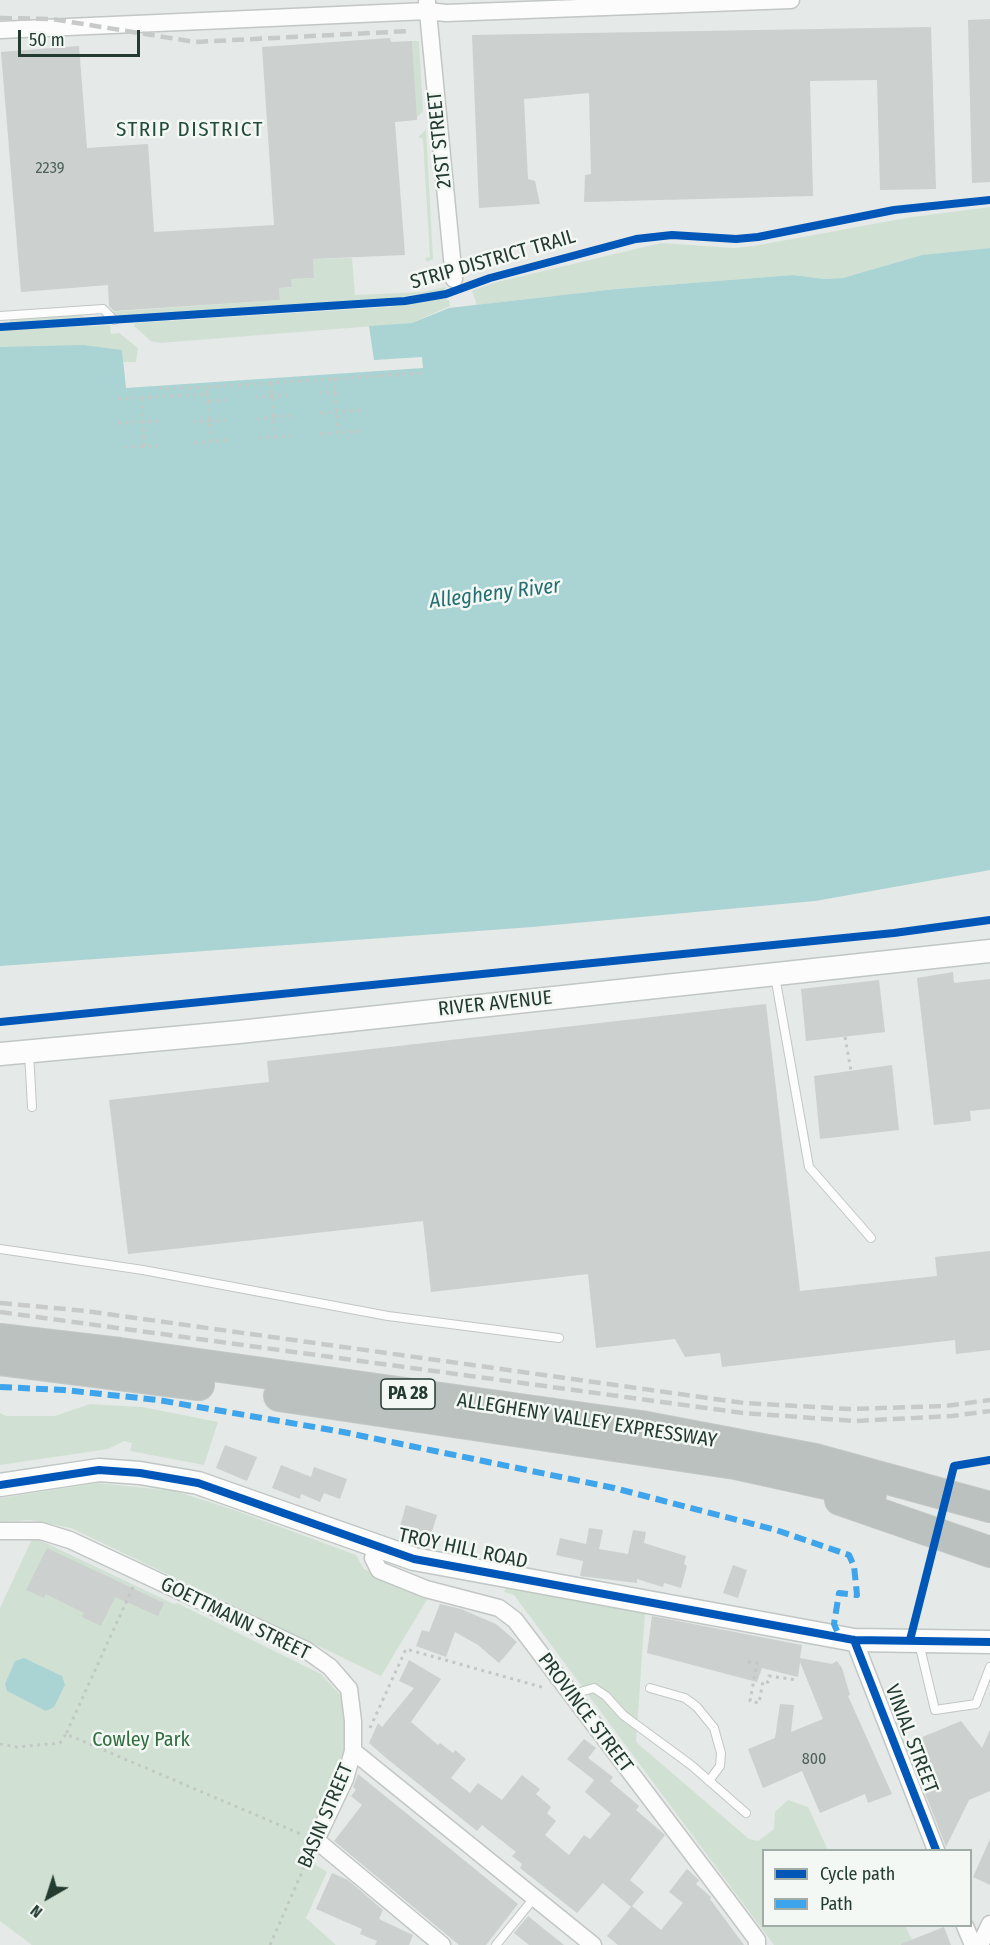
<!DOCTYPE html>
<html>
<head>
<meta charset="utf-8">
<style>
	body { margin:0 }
	#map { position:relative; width:990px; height:1945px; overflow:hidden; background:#e5e9e7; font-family:"Fira Sans Condensed",sans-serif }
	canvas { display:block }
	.legend { position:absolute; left:762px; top:1849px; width:210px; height:78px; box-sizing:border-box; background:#f3f8f5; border:2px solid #a0aca7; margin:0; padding:8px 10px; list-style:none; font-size:18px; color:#243b32 }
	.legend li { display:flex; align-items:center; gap:12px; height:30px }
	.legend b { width:30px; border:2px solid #a0aca7 }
	.north { position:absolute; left:18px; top:1867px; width:60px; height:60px; -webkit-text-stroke:4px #f3f8f5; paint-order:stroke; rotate:219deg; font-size:16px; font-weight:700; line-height:24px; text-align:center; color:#243b32 }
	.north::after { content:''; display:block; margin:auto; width:21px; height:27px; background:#243b32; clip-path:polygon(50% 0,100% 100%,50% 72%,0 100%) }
	.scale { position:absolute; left:18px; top:30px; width:122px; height:27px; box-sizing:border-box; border:3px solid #243b32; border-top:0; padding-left:8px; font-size:18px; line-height:21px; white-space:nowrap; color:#243b32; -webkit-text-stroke:4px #f3f8f5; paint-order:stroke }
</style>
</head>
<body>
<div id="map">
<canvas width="990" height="1945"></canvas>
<ul class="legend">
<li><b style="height:8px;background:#0057b8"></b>Cycle path</li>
<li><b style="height:8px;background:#3ea4eb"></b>Path</li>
</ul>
<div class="north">N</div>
<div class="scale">50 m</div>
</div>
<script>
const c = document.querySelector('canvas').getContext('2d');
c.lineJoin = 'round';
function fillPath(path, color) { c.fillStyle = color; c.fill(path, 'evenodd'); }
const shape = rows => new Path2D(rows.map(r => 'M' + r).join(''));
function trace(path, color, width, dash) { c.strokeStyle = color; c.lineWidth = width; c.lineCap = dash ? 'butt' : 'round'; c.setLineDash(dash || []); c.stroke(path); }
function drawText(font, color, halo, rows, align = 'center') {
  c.font = font + ' "Fira Sans Condensed",sans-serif'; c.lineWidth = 5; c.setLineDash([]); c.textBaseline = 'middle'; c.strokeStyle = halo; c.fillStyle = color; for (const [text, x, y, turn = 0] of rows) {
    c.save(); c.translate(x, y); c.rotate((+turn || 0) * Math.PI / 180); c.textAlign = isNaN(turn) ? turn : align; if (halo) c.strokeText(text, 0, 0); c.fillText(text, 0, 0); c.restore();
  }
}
const green = shape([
	[412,41,419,41,423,111,416,118],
	[426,130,433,259,427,262,425,258,430,257,425,175,423,139,418,137],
	[990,207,990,248,922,255,844,278,824,279,793,275,616,289,477,305,472,291,493,283,661,243,734,248,754,246,906,218],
	[352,258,355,295,423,292,445,287,446,290,382,300,119,316,109,312,280,300,279,288,292,287,291,279,314,278,313,259],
	[438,298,449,300,450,306,412,323,160,343,151,341,134,326,136,323,389,307],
	[81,314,84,317,79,320,12,324,10,322,11,319],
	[110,325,111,334,119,333,138,348,136,362,123,362,122,350,0,347,0,330],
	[90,1404,142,1407,218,1422,204,1465,130,1451,132,1443,124,1441,108,1449,0,1465,0,1413,6,1416,55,1416],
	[97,1483,175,1491,237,1511,356,1555,364,1569,428,1598,381,1676,71,1528,30,1520,0,1522,0,1498],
	[33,1537,174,1604,177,1603,321,1674,343,1698,347,1743,340,1779,300,1855,327,1872,306,1918,336,1945,32,1945,0,1921,0,1608],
	[508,1585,645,1613,636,1742,749,1839,758,1841,774,1829,775,1812,788,1800,808,1807,828,1850,764,1850,764,1926,905,1926,915,1945,774,1945,514,1595,504,1592]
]);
const water = shape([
	[990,248,990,870,815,901,532,927,0,966,0,347,83,345,122,350,126,388,423,368,422,357,374,360,369,326,412,323,449,308,616,289,793,275,824,279,843,278,922,255],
	[24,1658,62,1676,65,1685,54,1707,46,1711,7,1691,5,1684,15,1661]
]);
const building = shape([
	[990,19,990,182,972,183,968,20],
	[931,27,936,189,880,190,877,80,810,81,813,196,584,202,585,175,591,174,589,93,524,99,528,179,535,181,540,204,479,208,472,35],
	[390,38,391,42,412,41,417,120,395,122,405,255,313,259,314,278,291,279,292,287,279,288,280,300,114,311,109,306,108,285,21,292,1,52,79,46,87,148,148,144,154,232,274,225,262,47],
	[953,972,954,983,990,979,990,1109,970,1111,971,1121,934,1125,917,978],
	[879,980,885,1032,806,1041,801,989],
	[766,1004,800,1291,937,1276,935,1257,990,1251,990,1350,956,1354,955,1340,722,1367,720,1353,685,1357,675,1339,596,1348,588,1274,431,1292,423,1221,128,1254,109,1100,269,1082,267,1061],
	[892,1065,899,1130,820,1139,814,1076],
	[225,1445,257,1457,247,1481,216,1468],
	[281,1465,311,1477,314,1467,347,1479,340,1499,324,1493,320,1502,301,1494,300,1499,272,1488],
	[406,1505,437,1515,431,1535,400,1526],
	[589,1528,603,1530,599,1549,628,1554,633,1530,646,1532,644,1543,686,1556,684,1564,687,1566,681,1588,664,1583,663,1587,637,1579,637,1583,580,1576,583,1561,556,1555,560,1538,586,1544],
	[47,1548,164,1603,158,1616,115,1597,101,1626,82,1617,84,1613,46,1594,44,1598,26,1590],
	[733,1565,747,1570,738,1598,723,1593],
	[440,1604,461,1609,496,1624,517,1642,499,1663,478,1645,455,1632,446,1657,416,1646,422,1630,429,1632],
	[652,1616,802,1645,800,1658,832,1664,837,1661,842,1668,850,1695,848,1696,892,1794,868,1803,865,1794,820,1813,802,1771,763,1788,748,1749,775,1738,780,1704,794,1705,791,1732,823,1719,800,1662,798,1677,762,1668,757,1682,647,1653],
	[409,1660,441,1679,411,1722,438,1745,440,1743,453,1753,455,1750,466,1759,451,1778,470,1793,478,1783,502,1800,522,1775,540,1789,536,1794,551,1807,547,1813,556,1821,545,1835,569,1855,584,1835,590,1839,611,1814,585,1792,594,1780,567,1759,584,1739,596,1748,588,1758,613,1777,610,1781,639,1806,636,1810,665,1835,630,1880,644,1892,632,1906,661,1930,683,1903,669,1892,687,1869,699,1880,696,1884,711,1897,710,1899,744,1945,618,1945,607,1936,631,1907,603,1883,577,1913,520,1868,522,1864,512,1856,516,1852,482,1825,477,1831,385,1757,369,1743,378,1723,382,1727,414,1688,399,1681],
	[961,1721,982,1748,990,1730,990,1791,969,1800,946,1847,906,1744],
	[358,1774,518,1904,486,1945,459,1945,334,1841,362,1805,351,1796,356,1790,353,1787],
	[990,1839,990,1885,973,1877],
	[332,1873,348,1880,383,1910,379,1919,413,1935,409,1945,375,1945,377,1941,360,1934,362,1929,316,1909],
	[528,1916,539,1925,564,1945,529,1945,514,1933],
	[944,1927,951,1945,901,1945,901,1944]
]);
const path = shape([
	[334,378,338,433],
	[271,383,275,437],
	[161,386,161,389,207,387],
	[319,393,335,392],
	[207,394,211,441],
	[255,397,289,395],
	[142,398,144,447],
	[118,399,207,394,207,387,423,373],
	[208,401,225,400],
	[320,413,361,410],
	[257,419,291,415],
	[193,422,227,420],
	[118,423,161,421],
	[320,434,361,431],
	[259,438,292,436],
	[194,443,228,440],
	[125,447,161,446],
	[845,1037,851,1071],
	[133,1587,66,1734,303,1835],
	[748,1662,757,1663,750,1701,759,1703,763,1681,768,1682,769,1676,797,1680],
	[370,1728,406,1649,545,1688],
	[0,1744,17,1747,60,1743,66,1734],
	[270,1945,309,1856]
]);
const lane = shape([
	[0,316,103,309,114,320],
	[775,976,809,1167,871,1238],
	[29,1052,32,1107],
	[0,1249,143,1270,388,1316,559,1338],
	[919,1643,935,1710,976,1704,990,1667],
	[650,1688,685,1698,697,1707,714,1728,721,1753,720,1766,709,1781],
	[570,1695,594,1688,606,1696,623,1715,691,1765,746,1813],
	[496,1945,534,1898]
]);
const street = shape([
	[427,2,454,279],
	[0,30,427,11,446,13,791,0],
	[0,1531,41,1531,70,1540,306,1650,330,1667,349,1689,353,1721,353,1751,345,1779,316,1840,442,1945],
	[377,1545,373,1558,379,1570,426,1589,499,1608,515,1620,731,1905,757,1940,757,1945],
	[854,1640,936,1850],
	[353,1751,593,1945],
	[965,1926,973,1945],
	[980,1945,990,1924]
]);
const secondary = shape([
	[0,1054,239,1032,990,951],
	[0,1485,99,1470,140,1473,198,1483,414,1559,854,1640,990,1642]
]);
const highway = shape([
	[0,1339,120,1353,641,1426,815,1459,990,1507],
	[0,1360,199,1385],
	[279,1396,735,1464,871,1494],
	[840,1500,990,1552]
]);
const rail = shape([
	[0,18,52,19,195,42,410,31],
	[0,1303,86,1311,744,1403,850,1409,945,1406,990,1400],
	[0,1312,743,1413,855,1421,952,1416,990,1411]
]);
const quiet = shape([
	[0,1387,64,1390,158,1400,343,1432,614,1488,776,1530,849,1555,854,1566,857,1595,839,1593,834,1624,840,1638]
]);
const cycleway = shape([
	[0,327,405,301,446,294,490,278,636,239,672,235,736,239,758,237,894,210,990,200],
	[0,1022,894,933,990,920],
	[0,1485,99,1470,140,1473,198,1483,414,1559,854,1640,990,1642],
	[854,1640,936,1850],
	[910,1640,954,1466,990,1460]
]);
const numberNames = [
	["2239",50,169],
	["800",814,1760]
];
const shields = [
	[408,1394,54]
];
const shieldNames = [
	["PA 28",408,1394]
];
const streetNames = [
	["21ST STREET",440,140,-96],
	["STRIP DISTRICT TRAIL",493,260,-16],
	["RIVER AVENUE",495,1004,-6],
	["ALLEGHENY VALLEY EXPRESSWAY",587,1421,9],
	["TROY HILL ROAD",463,1549,12],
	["GOETTMANN STREET",235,1619,26],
	["PROVINCE STREET",585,1713,53],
	["VINIAL STREET",911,1739,69],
	["BASIN STREET",326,1816,-67]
];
const parkNames = [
	["Cowley Park",141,1740]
];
const neighbourhoodNames = [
	["STRIP DISTRICT",190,130]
];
const waterNames = [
	["Allegheny River",495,594,-7]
];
fillPath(green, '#d0e1d3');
fillPath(water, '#aad3d3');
fillPath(building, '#ccd0ce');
trace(lane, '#c2c6c4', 10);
trace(street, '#c2c6c4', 19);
trace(secondary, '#c0c7c4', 25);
trace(highway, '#c1c8c5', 32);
trace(path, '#c2c9c5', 3, [3, 4.5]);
trace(lane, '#fbfcfb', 8);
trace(street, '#fbfcfb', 16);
trace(secondary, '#fbfcfb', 22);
trace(highway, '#bbc1bf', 30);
trace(rail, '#c7cac9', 4.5, [12, 6]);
trace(quiet, '#3ea4eb', 6, [12, 6]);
trace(cycleway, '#0057b8', 8);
drawText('16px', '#4f615a', null, numberNames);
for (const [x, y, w] of shields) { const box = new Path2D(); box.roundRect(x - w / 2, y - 15, w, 30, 4.5); c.fillStyle = '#f3f8f5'; c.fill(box); trace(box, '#243b32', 1.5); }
drawText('bold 18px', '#243b32', null, shieldNames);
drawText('20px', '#243b32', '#f3f8f5', streetNames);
drawText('20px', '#326e41', '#f3f8f5', parkNames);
c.letterSpacing = '1.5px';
drawText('21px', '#224b3c', '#f3f8f5', neighbourhoodNames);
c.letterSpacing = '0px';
drawText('italic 21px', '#246f72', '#f3f8f5', waterNames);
</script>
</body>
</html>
